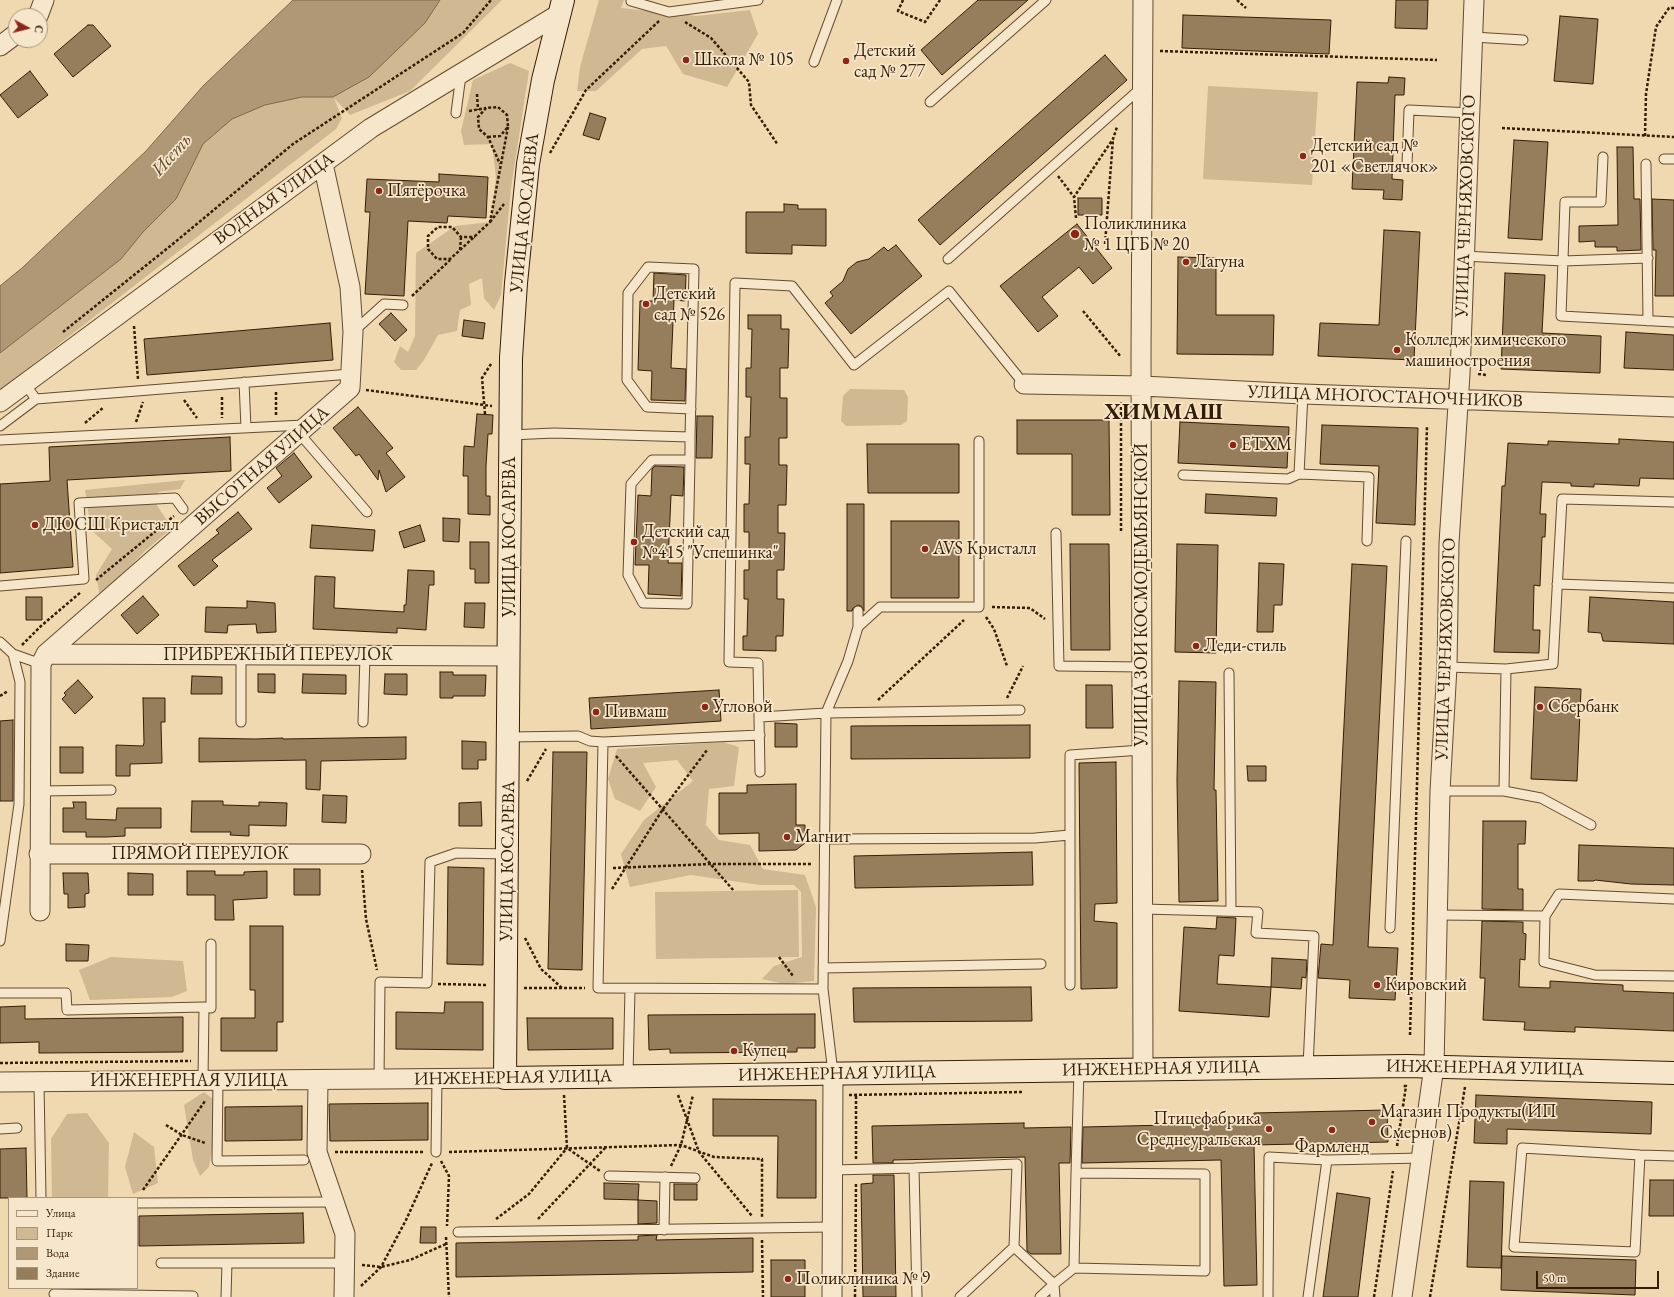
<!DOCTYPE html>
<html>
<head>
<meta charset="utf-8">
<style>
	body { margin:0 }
	#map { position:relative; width:1674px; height:1297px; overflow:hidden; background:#f0d8b0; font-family:"EB Garamond",serif }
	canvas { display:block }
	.legend { position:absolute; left:8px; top:1197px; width:130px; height:92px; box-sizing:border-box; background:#f5e6cc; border:1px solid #a8967c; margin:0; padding:5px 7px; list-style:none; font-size:12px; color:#351d04 }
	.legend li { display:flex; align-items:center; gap:8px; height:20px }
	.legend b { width:20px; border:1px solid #a8967c }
	.north { position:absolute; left:8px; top:8px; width:40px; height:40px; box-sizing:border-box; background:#f5e6cc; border:1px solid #a8967c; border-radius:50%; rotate:97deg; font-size:11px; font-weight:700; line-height:16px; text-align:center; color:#351d04 }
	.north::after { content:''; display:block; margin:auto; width:14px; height:18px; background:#8f2418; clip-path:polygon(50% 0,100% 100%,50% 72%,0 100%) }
	.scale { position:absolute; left:1536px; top:1271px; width:123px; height:18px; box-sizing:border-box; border:2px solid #351d04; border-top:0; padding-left:5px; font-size:12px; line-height:14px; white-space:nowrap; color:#351d04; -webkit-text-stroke:3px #f5e6cc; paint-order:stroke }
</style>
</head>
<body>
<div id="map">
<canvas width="1674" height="1297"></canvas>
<ul class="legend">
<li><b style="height:5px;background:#f5e6cc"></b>Улица</li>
<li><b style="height:11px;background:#d0b893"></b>Парк</li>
<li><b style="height:11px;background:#b09876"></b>Вода</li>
<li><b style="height:11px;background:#967e5d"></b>Здание</li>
</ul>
<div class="north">С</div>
<div class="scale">50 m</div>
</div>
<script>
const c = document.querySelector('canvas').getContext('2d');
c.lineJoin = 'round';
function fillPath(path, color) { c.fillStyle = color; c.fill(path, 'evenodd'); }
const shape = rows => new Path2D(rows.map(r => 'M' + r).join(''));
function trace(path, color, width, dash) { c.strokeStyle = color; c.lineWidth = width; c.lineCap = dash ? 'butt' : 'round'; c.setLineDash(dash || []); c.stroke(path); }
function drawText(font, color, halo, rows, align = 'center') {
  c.font = font + ' "EB Garamond",serif'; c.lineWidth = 3.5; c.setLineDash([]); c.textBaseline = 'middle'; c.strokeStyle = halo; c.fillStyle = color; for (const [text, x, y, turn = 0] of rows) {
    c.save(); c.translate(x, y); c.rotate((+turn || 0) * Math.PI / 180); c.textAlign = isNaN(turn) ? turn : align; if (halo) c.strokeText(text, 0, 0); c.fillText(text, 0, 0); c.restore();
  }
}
const green = shape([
	[440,0,502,0,410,91,350,115,334,98,342,118,336,129,0,390,0,353,121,259,191,168,203,144,232,119,265,105,302,97,333,97,425,23],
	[599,0,624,0,621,8,697,16,750,10,758,34,727,87,683,74,666,46,642,49,596,91,577,91,580,67],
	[510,63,529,71,511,188,501,295,494,310,484,298,482,278,469,284,471,305,460,310,457,331,438,335,424,360,416,370,401,370,394,362,400,346,408,352,415,336,416,253,455,226,491,222,496,178,492,144,464,145,461,131,473,80],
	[1208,86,1318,92,1312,185,1203,179],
	[850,389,904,390,908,397,907,421,901,425,846,426,841,421,843,396],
	[185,480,180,489,158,492,156,504,172,528,145,551,100,597,96,575,112,549,91,530,85,490],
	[723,742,739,747,734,786,709,789,706,825,719,840,750,845,763,869,805,875,816,907,814,981,785,984,762,979,774,966,802,957,801,892,794,885,760,885,691,875,630,887,621,854,644,820,693,781,677,760,643,763,656,787,640,811,615,799,608,779,617,749],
	[798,890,799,957,656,959,655,892],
	[111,957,183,961,187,991,172,997,90,1000,79,970],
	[204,1092,220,1105,209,1167,200,1176,193,1160,184,1105],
	[87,1113,109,1143,108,1198,52,1198,51,1139,67,1114],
	[134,1132,154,1147,158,1183,133,1194,125,1167]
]);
const water = shape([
	[293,0,440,0,425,23,369,77,333,97,302,97,265,105,232,119,203,144,176,199,143,232,121,259,0,353,0,286,22,268,146,151,203,86,293,0]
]);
const building = shape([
	[978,0,1028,0,942,75,921,50,978,0],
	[1396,0,1428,0,1427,29,1395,28,1396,0],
	[1183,15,1331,20,1329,54,1182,48,1183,15],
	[1560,16,1598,19,1593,84,1554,81,1560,16],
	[88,25,93,25,111,46,73,77,54,54,88,25],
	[1105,55,1127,80,940,245,918,220,1105,55],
	[30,71,48,95,18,118,0,95,30,71],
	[1389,77,1405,78,1404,95,1395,95,1392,179,1403,180,1402,200,1383,199,1384,190,1352,189,1357,82,1388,83,1389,77],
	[590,113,606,118,599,140,583,135,590,113],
	[1514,140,1548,142,1542,240,1508,238,1514,140],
	[1617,147,1633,147,1634,199,1640,199,1641,250,1617,251,1617,247,1595,247,1595,241,1579,242,1579,226,1618,225,1617,147],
	[439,174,488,177,486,218,448,216,447,223,408,221,404,296,365,294,370,212,365,212,367,179,439,182,439,174],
	[1078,198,1102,198,1102,215,1078,215,1078,198],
	[1652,199,1674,200,1674,296,1655,296,1656,250,1653,250,1652,199],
	[784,204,798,205,798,209,826,209,826,246,792,245,792,254,746,253,746,212,784,212,784,204],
	[1077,224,1112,268,1093,284,1079,267,1042,297,1058,316,1038,332,1000,286,1077,224],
	[1384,230,1420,232,1414,360,1318,356,1320,323,1379,325,1384,230],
	[896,245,922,276,851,334,825,303,833,296,830,292,843,281,848,269,857,262,869,259,884,247,888,251,896,245],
	[1178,257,1216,258,1216,315,1274,315,1273,355,1177,354,1178,257],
	[654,273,686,275,685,301,674,300,671,368,686,369,685,401,651,400,652,371,638,370,640,301,653,301,654,273],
	[1505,273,1545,275,1542,333,1601,336,1600,373,1501,369,1505,273],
	[391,313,407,330,395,341,379,324,391,313],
	[748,315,781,315,781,329,789,329,788,368,780,368,780,398,787,398,787,438,779,438,779,465,787,465,786,505,778,505,778,533,785,533,784,570,777,570,777,599,784,599,783,636,776,636,776,651,743,650,743,636,747,636,748,599,744,599,744,570,749,570,749,532,744,532,744,504,749,504,750,464,745,464,745,437,750,437,751,397,746,397,746,368,751,368,752,329,748,329,748,315],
	[464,320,485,323,483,339,462,336,464,320],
	[330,323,333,360,147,375,144,339,330,323],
	[1626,332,1674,335,1674,370,1624,368,1626,332],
	[358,407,393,448,386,453,405,477,386,492,379,470,378,480,359,454,356,456,333,428,358,407],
	[477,414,493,415,492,434,488,434,486,466,486,496,490,496,490,515,468,514,468,476,463,476,464,446,474,447,477,414],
	[697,416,713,416,712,458,696,458,697,416],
	[1017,420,1109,420,1110,515,1072,515,1072,454,1017,454,1017,420],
	[1180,422,1289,427,1287,468,1178,463,1180,422],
	[1322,425,1418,428,1415,525,1376,523,1379,466,1320,464,1322,425],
	[230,437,231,471,67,480,73,567,0,573,0,484,50,481,49,447,230,437],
	[1619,439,1674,442,1674,479,1640,478,1639,486,1594,484,1594,487,1571,486,1571,483,1542,482,1540,514,1546,514,1545,537,1542,537,1540,586,1534,585,1533,630,1540,630,1539,653,1494,652,1502,486,1505,486,1508,443,1548,445,1548,441,1619,444,1619,439],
	[867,444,959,444,959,493,868,493,867,444],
	[294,453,312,477,279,503,267,488,282,476,276,468,294,453],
	[655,466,684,467,683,496,671,495,668,563,682,563,681,596,648,594,649,565,635,565,638,495,651,496,652,469,655,466],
	[1206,494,1277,498,1276,516,1205,513,1206,494],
	[847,504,864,504,864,611,861,606,858,605,853,608,852,611,847,611,847,504],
	[238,512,252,529,212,560,218,566,194,586,178,566,219,533,216,530,238,512],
	[443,518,460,519,459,542,443,541,443,518],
	[891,521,959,521,959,598,891,598,891,521],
	[312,525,375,530,373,551,310,548,312,525],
	[420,525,425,541,404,548,399,532,420,525],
	[470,542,489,542,489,583,475,583,475,569,470,569,470,542],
	[1070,544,1109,544,1110,650,1071,650,1070,544],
	[1177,544,1218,545,1216,653,1175,652,1177,544],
	[1259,563,1284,564,1282,605,1274,605,1273,632,1257,632,1259,563],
	[1352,564,1387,566,1368,947,1398,948,1395,1000,1349,998,1350,980,1318,978,1321,944,1333,945,1352,564],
	[408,570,434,571,434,585,429,585,426,630,397,628,397,633,313,629,315,576,335,577,334,608,404,612,404,605,406,605,408,570],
	[143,596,159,615,137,634,121,615,143,596],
	[26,597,42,597,42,620,26,620,26,597],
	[1590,597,1674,602,1674,644,1603,641,1601,633,1588,632,1590,597],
	[247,601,275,603,276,632,257,633,256,624,228,625,227,633,205,632,206,607,247,608,247,601],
	[465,603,485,603,484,628,464,627,465,603],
	[440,672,453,672,453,675,486,675,485,696,453,696,453,698,440,698,440,672],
	[258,674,275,674,275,693,258,692,258,674],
	[303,674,346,675,346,694,302,693,303,674],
	[385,674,407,674,407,695,384,694,385,674],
	[192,676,222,677,222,694,191,694,192,676],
	[78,680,93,697,75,714,62,699,66,695,64,693,78,680],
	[1179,681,1216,682,1214,790,1216,790,1218,901,1179,902,1177,780,1179,681],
	[1086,685,1112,685,1113,728,1086,728,1086,685],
	[1535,687,1581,689,1577,781,1531,779,1535,687],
	[719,690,721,721,591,729,589,698,719,690],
	[143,698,165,698,165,722,161,722,162,763,130,764,130,776,116,776,116,745,143,746,144,743,143,698],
	[13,720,13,801,0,801,0,721,13,720],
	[775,723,797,724,797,747,775,747,775,723],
	[1030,725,1030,758,851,759,851,726,1030,725],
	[406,737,406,759,321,761,320,790,306,789,306,760,199,762,199,738,255,739,283,738,283,739,406,737],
	[462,741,486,742,486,760,478,760,478,769,462,769,462,741],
	[60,747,83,747,83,773,60,773,60,747],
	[553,752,587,752,582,970,548,969,553,752],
	[1116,762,1117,903,1095,904,1094,921,1117,923,1117,988,1081,989,1079,763,1116,762],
	[1247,766,1266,766,1266,781,1248,781,1247,766],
	[796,784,796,825,805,825,805,843,796,850,759,851,759,833,719,834,719,793,747,793,747,785,796,784],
	[323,795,347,796,346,823,322,822,323,795],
	[192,801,223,801,223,805,259,806,259,802,287,803,286,826,249,825,249,836,230,835,231,832,191,832,192,801],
	[73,802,86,802,86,819,116,820,117,808,161,808,161,828,125,828,125,836,106,837,86,837,86,832,63,832,63,808,74,808,73,802],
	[481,802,482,826,459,826,459,803,481,802],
	[1483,821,1526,821,1525,844,1518,844,1518,889,1523,889,1523,910,1482,909,1483,821],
	[1579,845,1674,848,1674,885,1631,884,1595,880,1594,881,1578,881,1579,845],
	[1032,852,1033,885,855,888,854,856,1032,852],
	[448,867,484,868,483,965,447,964,448,867],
	[294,869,320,869,320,895,294,895,294,869],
	[187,871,215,871,215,875,244,875,244,872,267,871,267,898,233,900,234,920,215,920,215,895,187,895,187,871],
	[63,873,88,873,89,893,85,894,85,907,68,908,68,894,64,894,63,873],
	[128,873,153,874,153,895,128,895,128,873],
	[1217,917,1236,918,1234,956,1219,955,1217,984,1271,987,1269,1017,1179,1011,1184,927,1216,929,1217,917],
	[1482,921,1523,922,1523,933,1526,934,1525,960,1520,959,1519,987,1550,988,1550,981,1623,985,1623,991,1674,993,1674,1031,1575,1027,1575,1032,1524,1030,1525,1022,1483,1020,1485,978,1480,978,1482,921],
	[250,926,283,926,283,1022,277,1022,277,1051,221,1051,221,1018,255,1018,255,990,250,990,250,926],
	[66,944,89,945,88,961,66,961,66,944],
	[1272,958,1307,960,1306,978,1302,977,1301,989,1271,987,1272,958],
	[1031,987,1032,1021,854,1022,853,988,1031,987],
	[445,1002,483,1002,483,1050,396,1049,396,1012,444,1013,445,1002],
	[25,1006,25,1019,183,1017,183,1052,39,1053,39,1042,0,1043,0,1007,25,1006],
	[815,1014,815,1048,797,1048,797,1052,670,1053,670,1049,649,1050,648,1015,815,1014],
	[527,1018,613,1018,613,1049,528,1050,527,1018],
	[1476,1095,1652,1102,1651,1134,1507,1129,1507,1144,1474,1143,1476,1095],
	[713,1099,816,1100,816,1198,777,1198,778,1136,713,1136,713,1099],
	[428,1103,428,1140,330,1141,329,1104,428,1103],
	[302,1106,302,1140,225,1141,225,1107,302,1106],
	[1387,1110,1388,1142,1254,1145,1257,1285,1224,1286,1221,1160,1082,1163,1083,1127,1254,1123,1254,1113,1387,1110],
	[1024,1123,1024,1128,1071,1127,1070,1163,1059,1163,1061,1254,1031,1254,1027,1251,1025,1157,893,1160,893,1163,873,1163,872,1126,1024,1123],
	[26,1148,27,1198,0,1198,0,1149,26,1148],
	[873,1175,894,1175,896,1297,863,1297,861,1184,873,1183,873,1175],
	[1650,1180,1674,1180,1674,1216,1649,1216,1650,1180],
	[1470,1181,1504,1182,1501,1268,1467,1267,1470,1181],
	[604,1183,639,1184,638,1200,604,1199,604,1183],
	[674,1184,697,1184,697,1200,674,1200,674,1184],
	[1337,1193,1370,1198,1358,1297,1323,1297,1337,1193],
	[638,1200,657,1201,657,1223,638,1224,638,1200],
	[303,1213,304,1243,139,1246,139,1216,303,1213],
	[421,1227,436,1227,436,1243,420,1243,421,1227],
	[657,1235,656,1240,753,1238,753,1272,456,1277,456,1243,638,1240,638,1236,657,1235],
	[1502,1256,1636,1260,1635,1295,1501,1290,1502,1256],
	[771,1260,805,1260,805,1297,771,1297,771,1260]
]);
const path = shape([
	[903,0,898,11,925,22,940,0],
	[1237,0,1246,8],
	[685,22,711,38,749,82,751,105,778,145],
	[1160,51,1437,60],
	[477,94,478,110],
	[469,111,486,108],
	[1502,128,1674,137],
	[1645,136,1646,94,1656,27,1669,8,1674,8],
	[488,137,500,136,508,127,507,115,498,107,486,108,478,117,479,129,488,137,500,164],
	[550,153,586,90,659,21],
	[1058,176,1074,197],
	[1076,218,1074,197,1113,139,1117,127],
	[490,222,504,204],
	[461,237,460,250,450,259,437,259,428,249,428,236,438,227,452,227,461,237,475,237],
	[1105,244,1113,139],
	[460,250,490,222,508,127],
	[412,296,450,260],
	[1083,311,1121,357],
	[134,326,138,379],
	[63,332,174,243,293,144,463,33,491,0],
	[1478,374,1487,375],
	[366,390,492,406],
	[276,392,276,415],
	[222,397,222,418],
	[184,400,197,418],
	[1121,402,1121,416],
	[485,414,482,378,491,364],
	[136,422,143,402],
	[85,423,104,407],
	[1121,531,1121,416,1125,416],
	[96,580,174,516],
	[992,607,1030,608,1045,619],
	[986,617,994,629,1007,666],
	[22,645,41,626,81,592],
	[0,696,8,691],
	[1007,698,1023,666],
	[878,700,964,620],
	[616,756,734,891],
	[527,781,546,749],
	[613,868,711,864,812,864],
	[362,870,366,919,377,970],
	[612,889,663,809,707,750],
	[525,938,541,969,562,988],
	[779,957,793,976],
	[438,984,487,985],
	[524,988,585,988],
	[1410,1035,1427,426],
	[0,1063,191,1061],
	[564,1095,567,1148,600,1171],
	[678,1095,699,1152,752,1216],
	[849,1095,1022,1092],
	[166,1125,182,1135,205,1143],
	[1397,1146,1406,1086,1403,1086],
	[335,1152,424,1152],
	[449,1152,681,1145,714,1157,762,1159,762,1217],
	[856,1159,856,1095],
	[441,1161,449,1176,447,1226],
	[671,1166,681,1145,693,1095],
	[143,1190,205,1101],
	[496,1219,529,1194,567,1148],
	[538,1219,606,1147],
	[446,1237,449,1297],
	[762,1240,763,1297],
	[362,1265,381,1267,410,1260,446,1244],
	[361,1286,381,1267,406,1220,432,1163],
	[855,1297,856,1182],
	[1374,1297,1393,1171],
	[1430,1297,1465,1087]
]);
const lane = shape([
	[631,0,631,1,669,12,758,0],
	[1473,37,1523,40],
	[814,62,837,0],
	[930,102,1046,0],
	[456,113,461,75],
	[1603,157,1601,202,1565,202,1561,316,1674,322],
	[1664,159,1674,159],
	[1646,164,1648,321],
	[1407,165,1409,110,1471,113],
	[1463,256,1563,261,1648,258],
	[948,259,1141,88],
	[354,331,384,304,403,305],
	[244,382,246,428],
	[24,383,36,399,351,374],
	[0,426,36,399],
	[299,433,367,512],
	[510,435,554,433,690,437,694,269,648,267,628,293,627,380,647,407,691,409],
	[0,440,304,425],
	[979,441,979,607,880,607,858,627,848,661,826,713,1020,710],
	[690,460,652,460,631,484,628,575,643,603,687,604,690,460,690,437],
	[1299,474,1369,477,1367,541],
	[1183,475,1288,479,1299,474,1303,394],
	[1056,533,1059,666,1142,667],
	[1557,584,1674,588],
	[0,586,84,579,79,503,175,498,183,509],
	[858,627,858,611],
	[0,642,13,654,41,664],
	[241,655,241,722],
	[1447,667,1506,669,1553,664,1562,499,1674,502],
	[1229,673,1231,911],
	[760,717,826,713,823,989,833,1073],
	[363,722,365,656],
	[509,737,578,736,590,741,603,742,760,735],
	[603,742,598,988,823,989],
	[760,772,758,663,729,662,735,283,792,286,854,365,949,291,1024,384],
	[40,791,111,790],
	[1440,791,1504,791,1541,798,1591,825],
	[1504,791,1506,669],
	[825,839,1035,838,1070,835],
	[1143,909,1258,912,1256,933,1314,936,1308,1067],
	[1437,915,1545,916,1544,962,1595,975,1674,976],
	[1545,916,1559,894,1674,899],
	[1390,928,1406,541],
	[0,941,19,804,20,682,13,654],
	[823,968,1041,964],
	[1070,985,1070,755,1142,750],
	[0,993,66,993,67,1010,204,1007],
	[628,1076,630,989],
	[203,1080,204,1007,211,1008,211,944],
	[218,1080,217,1161,304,1160],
	[379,1080,380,982,427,983,430,862,456,853,507,854],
	[39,1082,41,1198],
	[0,1129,17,1128],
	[436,1152,437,1079],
	[1640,1155,1635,1252,1514,1247,1522,1148,1640,1155,1674,1156],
	[914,1168,1017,1164,1014,1247,960,1297],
	[833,1170,914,1168,917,1297],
	[1076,1173,1205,1174,1205,1271,1074,1268,1076,1173,1079,1070],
	[609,1176,695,1178],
	[137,1203,335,1202],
	[664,1230,665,1177],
	[458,1232,832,1227],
	[1014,1247,1054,1284,1040,1297],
	[161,1263,227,1263],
	[54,1294,193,1296],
	[226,1297,227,1263,343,1263],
	[1055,1297,1054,1284,1074,1268],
	[1268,1297,1269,1157,1327,1160],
	[1308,1297,1327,1160,1422,1158]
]);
const street = shape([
	[1143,0,1141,358,1143,1069],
	[38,16,44,0],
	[0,46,16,34],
	[1024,384,1142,386,1303,394,1674,407],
	[0,402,371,128,559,14],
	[46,654,509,656],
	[39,854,361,854],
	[40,911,41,664,46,654,350,388,353,332,350,287,323,164],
	[318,1080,317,1152,345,1234,344,1297],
	[0,1082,505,1078],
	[832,1297,833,1073],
	[1402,1297,1434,1066,1440,791,1447,667,1449,543,1460,374,1474,0]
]);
const secondary = shape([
	[563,0,543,80,528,164,516,283,511,358,505,1078,1407,1066,1674,1073]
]);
const markers = [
	[686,60,4,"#8f2418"],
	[846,61,4,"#8f2418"],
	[1303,156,4,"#8f2418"],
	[379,191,4,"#8f2418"],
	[1075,234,5,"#8f2418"],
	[1186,262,4,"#8f2418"],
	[646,304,4,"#8f2418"],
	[1397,350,4,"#8f2418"],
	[1233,445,4,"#8f2418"],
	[35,525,4,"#8f2418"],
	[634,542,4,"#8f2418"],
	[925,549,4,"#8f2418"],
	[1196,646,4,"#8f2418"],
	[705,707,4,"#8f2418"],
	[1540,707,4,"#8f2418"],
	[596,712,4,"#8f2418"],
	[787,837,4,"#8f2418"],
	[1377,985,4,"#8f2418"],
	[734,1051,4,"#8f2418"],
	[1372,1122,4,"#8f2418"],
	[1269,1129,4,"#8f2418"],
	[1332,1130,4,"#8f2418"],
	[788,1279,4,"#8f2418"]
];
const poiNames = [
	["Детcкий",854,51],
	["сад № 277",854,72],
	["Школа № 105",694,60],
	["Детский сад №",1311,146],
	["201 «Светлячок»",1311,167],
	["Пятёрочка",387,191],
	["Поликлиника",1084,224],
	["№ 1 ЦГБ № 20",1084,245],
	["Лагуна",1194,262],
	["Детcкий",654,294],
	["сад № 526",654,315],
	["Колледж химического",1405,340],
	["машиностроения",1405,361],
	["ЕТХМ",1241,445],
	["ДЮСШ Кристалл",43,525],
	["Детский сад",642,532],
	["№415 \"Успешинка\"",642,553],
	["AVS Кристалл",933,549],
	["Леди-стиль",1204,646],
	["Угловой",713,707],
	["Сбербанк",1548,707],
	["Пивмаш",604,712],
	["Магнит",795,837],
	["Кировский",1385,985],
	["Купец",742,1051],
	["Магазин Продукты(ИП",1380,1112],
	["Смернов)",1380,1133],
	["Птицефабрика",1261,1119,"right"],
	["Среднеуральская",1261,1140,"right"],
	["Фармленд",1332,1147,"center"],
	["Поликлиника № 9",796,1279]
];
const streetNames = [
	["ВОДНАЯ УЛИЦА",274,199,-36],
	["УЛИЦА ЧЕРНЯХОВСКОГО",1466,206,-88],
	["УЛИЦА КОСАРЕВА",525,213,-84],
	["УЛИЦА МНОГОСТАНОЧНИКОВ",1385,397,2],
	["ВЫСОТНАЯ УЛИЦА",262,466,-41],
	["УЛИЦА КОСАРЕВА",510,537,-90],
	["УЛИЦА ЗОИ КОСМОДЕМЬЯНСКОЙ",1142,595,-90],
	["УЛИЦА ЧЕРНЯХОВСКОГО",1446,649,-88],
	["ПРИБРЕЖНЫЙ ПЕРЕУЛОК",278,655],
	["ПРЯМОЙ ПЕРЕУЛОК",200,854],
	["УЛИЦА КОСАРЕВА",508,861,-89],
	["ИНЖЕНЕРНАЯ УЛИЦА",1485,1068,1],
	["ИНЖЕНЕРНАЯ УЛИЦА",1161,1069,-1],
	["ИНЖЕНЕРНАЯ УЛИЦА",837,1074,-1],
	["ИНЖЕНЕРНАЯ УЛИЦА",513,1078,-1],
	["ИНЖЕНЕРНАЯ УЛИЦА",189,1081]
];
const waterNames = [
	["Исеть",172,155,-48]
];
const districtNames = [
	["ХИММАШ",1164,413]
];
fillPath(green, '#d0b893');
fillPath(water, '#b09876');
trace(water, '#7f6748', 1);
fillPath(building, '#967e5d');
trace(building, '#351d04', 1);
trace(lane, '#644c2f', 11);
trace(street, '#644c2f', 21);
trace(secondary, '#351d04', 24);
trace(path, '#351d04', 2.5, [3, 2]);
trace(lane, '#f5e6cc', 9);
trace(street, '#f5e6cc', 19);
trace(secondary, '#f5e6cc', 22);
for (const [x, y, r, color] of markers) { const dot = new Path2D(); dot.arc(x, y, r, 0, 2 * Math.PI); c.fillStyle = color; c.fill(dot); trace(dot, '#f5e6cc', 1.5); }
drawText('18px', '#351d04', '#f5e6cc', poiNames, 'left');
drawText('18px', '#351d04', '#f5e6cc', streetNames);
drawText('italic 19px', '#60482c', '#f5e6cc', waterNames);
c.letterSpacing = '1px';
drawText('bold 22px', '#351d04', '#f5e6cc', districtNames);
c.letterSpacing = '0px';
</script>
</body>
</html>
